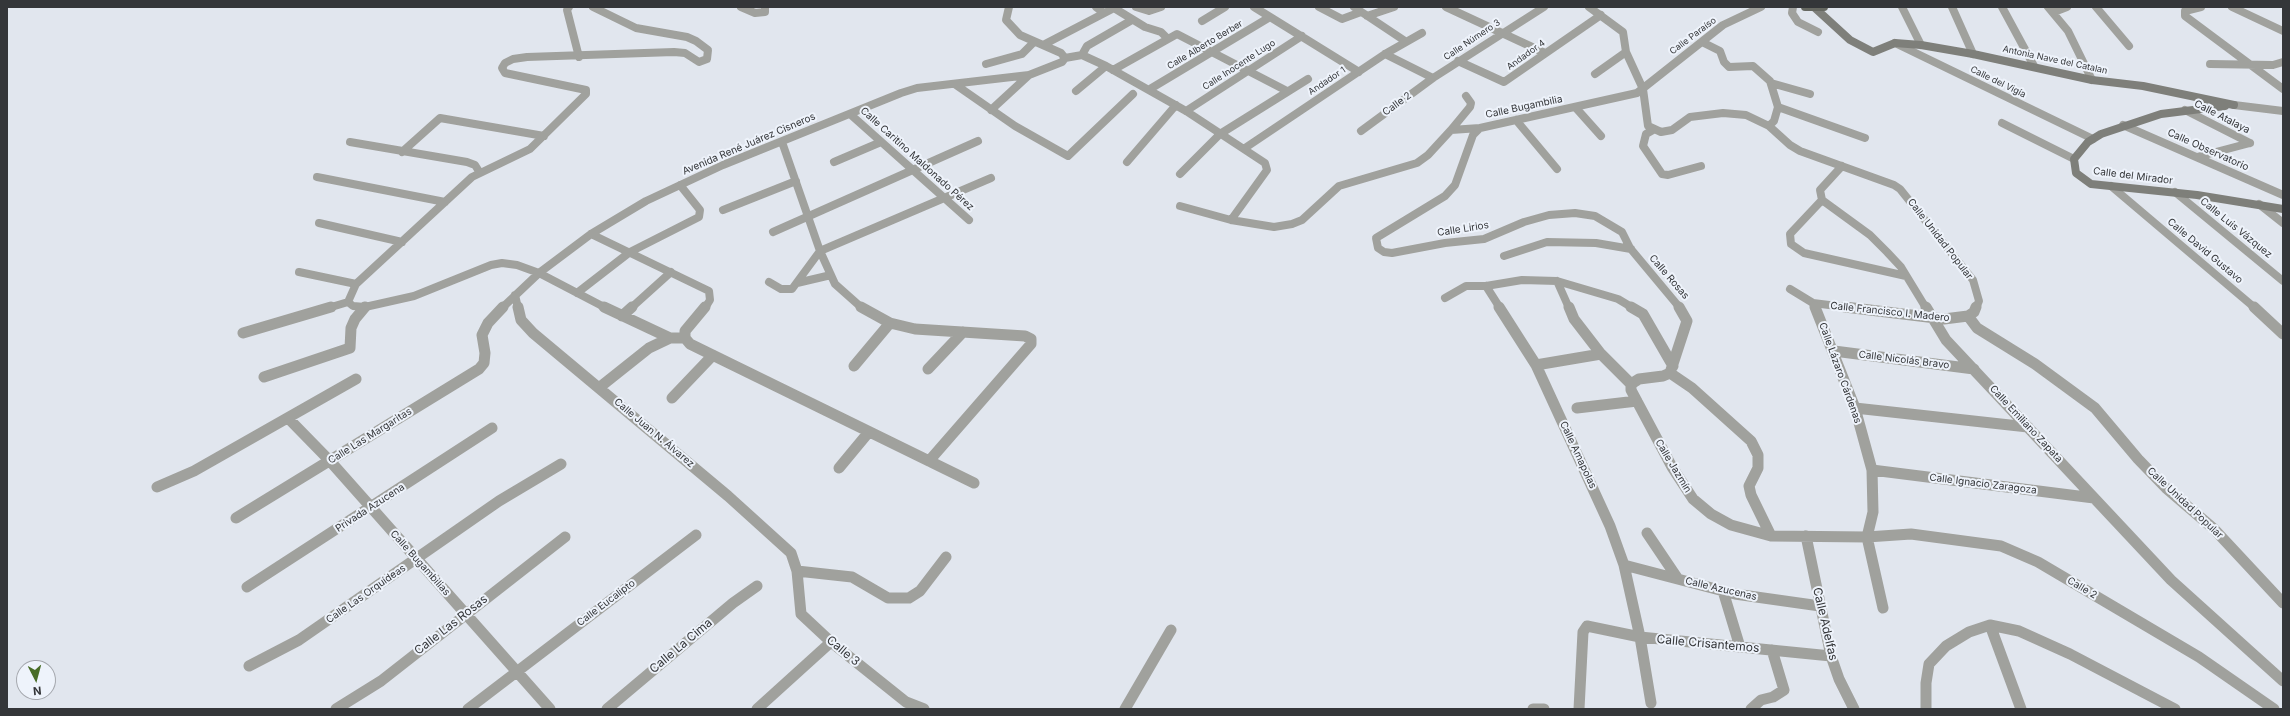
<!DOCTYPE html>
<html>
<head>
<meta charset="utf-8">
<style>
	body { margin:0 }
	#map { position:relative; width:2290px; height:716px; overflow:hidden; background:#e1e6ee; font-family:Inter,sans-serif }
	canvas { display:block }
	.frame { position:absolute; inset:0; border:8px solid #343639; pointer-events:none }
	.north { position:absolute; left:16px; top:660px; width:40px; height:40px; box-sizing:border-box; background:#eef3fb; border:1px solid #a4a7ad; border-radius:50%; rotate:174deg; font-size:11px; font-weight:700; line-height:16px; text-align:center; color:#343639 }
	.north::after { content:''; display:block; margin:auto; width:14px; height:18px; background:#496d27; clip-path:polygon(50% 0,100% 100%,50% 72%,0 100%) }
</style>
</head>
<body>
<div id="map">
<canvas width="2290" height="716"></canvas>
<div class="frame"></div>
<div class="north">N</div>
</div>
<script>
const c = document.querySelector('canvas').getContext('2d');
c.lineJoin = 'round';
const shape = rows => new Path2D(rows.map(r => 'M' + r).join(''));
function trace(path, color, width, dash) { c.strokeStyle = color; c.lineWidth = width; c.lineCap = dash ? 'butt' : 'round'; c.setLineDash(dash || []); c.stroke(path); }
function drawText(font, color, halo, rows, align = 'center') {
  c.font = font + ' Inter,sans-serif'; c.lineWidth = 4; c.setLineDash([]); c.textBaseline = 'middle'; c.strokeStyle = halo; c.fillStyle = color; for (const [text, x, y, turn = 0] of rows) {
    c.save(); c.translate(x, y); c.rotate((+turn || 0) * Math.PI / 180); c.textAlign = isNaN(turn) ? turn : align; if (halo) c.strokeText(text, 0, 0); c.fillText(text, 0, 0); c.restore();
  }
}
const streetFar1 = shape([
	[569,7,567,10,579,57],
	[593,7,636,28,687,37,696,41,708,50,707,59,699,62,685,53,674,52,527,57,513,59,505,63,502,68,505,73,586,90,586,94,530,149,472,177,356,284,348,302,353,306,365,307,414,296,491,265,502,263,517,265,539,273,606,308],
	[741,7,755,13,765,12,765,7],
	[1009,7,1006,20,1020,35,1061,53,1065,58],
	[1096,7,1104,13],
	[1136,7,1149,11,1161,7],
	[1254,7,1359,72],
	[1319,7,1342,19,1361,12],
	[1354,7,1405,41],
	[1446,7,1545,53],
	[1589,7,1623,32,1626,52,1643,89,1648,126,1661,132,1672,130,1690,117,1723,113,1746,115,1769,126,1790,145,1800,151,1894,185,1900,189,1973,280,1979,301,1976,308],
	[1793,7,1792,13,1798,22,1818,32],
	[1902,7,1921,45],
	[1952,7,1973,54],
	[2002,7,2034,66],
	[2048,7,2068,31,2092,80],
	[2096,7,2129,46],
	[2201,7,2185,11,2185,16,2283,89],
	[2232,7,2283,31],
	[1114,8,1145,27,1161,32,1168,39],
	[2054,12,2067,7],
	[1367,16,1394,7],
	[1202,21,1225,7],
	[1702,42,1720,51,1724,62,1729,67,1753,66,1770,81,1778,107,1774,121,1769,126],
	[1895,43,2093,139],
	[1043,45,1116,7],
	[1385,54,1433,78],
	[1082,55,1087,46,1132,20],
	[1065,58,1082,55,1106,66,1186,111,1265,163,1267,170,1231,220],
	[1458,61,1504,82,1601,15],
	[986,64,1022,54,1034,42],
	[2210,64,2273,65,2283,62],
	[1113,70,1177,34,1287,91],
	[1595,74,1626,52],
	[1771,83,1810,94],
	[956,85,1015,126,1068,156,1133,94],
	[1150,89,1270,17],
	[1076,91,1106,66],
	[2234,105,2283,111],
	[1778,107,1865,138],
	[1576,108,1601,136],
	[991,110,1029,75],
	[2185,110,2250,143],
	[1186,111,1302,36],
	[850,114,969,220],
	[1516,120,1557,169],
	[2002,123,2074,159],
	[2123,125,2283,195],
	[1451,130,1470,107,1471,103,1466,96],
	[1653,130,1646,134,1643,146,1662,174,1668,175,1701,166],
	[1361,131,1433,78,1544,7],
	[350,142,467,162,475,165,480,173],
	[782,142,820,251,835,284,862,308],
	[1245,148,1385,54,1422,33],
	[402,152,440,118,544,136],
	[2197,157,2250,143],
	[834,162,881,142],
	[1127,162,1176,105],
	[1180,174,1220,134,1308,79],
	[317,177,445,202],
	[2111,186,2255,308],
	[2175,192,2283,281],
	[1822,200,1870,235,1887,252,1901,267,1926,308],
	[1822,200,1790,234,1791,244,1804,253,1906,276],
	[1822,200,1820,190,1842,166],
	[2259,204,2283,223],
	[1180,206,1231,220,1274,227,1292,224,1302,220,1339,186,1417,163,1428,155,1451,130,1480,128],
	[723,210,796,181],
	[319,223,402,242],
	[773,232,978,141],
	[591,234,709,291,710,300,705,308],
	[1504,256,1547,242,1596,243,1631,249],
	[299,272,356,284],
	[1557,281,1569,308],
	[769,282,781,289,792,289,820,251,991,178],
	[797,283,831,275],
	[1486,286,1500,308],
	[1790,289,1813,303,1853,308],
	[577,293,630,252,699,217,700,210,680,185],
	[515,295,518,308],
	[1445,298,1466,286,1486,286,1522,280,1557,281,1618,299,1633,308],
	[1813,303,1815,308],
	[328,308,348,302],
	[502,308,539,273,591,234,646,201,723,165,901,93,917,88,1029,75,1062,62,1065,58],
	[631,308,671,272],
	[1680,308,1630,248,1622,232,1595,216,1575,213,1549,215,1524,222,1484,239,1445,243,1392,253,1384,252,1378,248,1376,238,1445,196,1455,185,1473,135,1480,128,1637,93,1723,25,1761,7]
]);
const street = shape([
	[518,307,521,320,533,333,728,496,791,553,797,571,801,614,831,642,906,702,924,709],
	[604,307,670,338,685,338],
	[705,307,685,331,685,338,690,344,974,483],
	[861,307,890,323,915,329,1025,336,1031,339,1031,344,929,461],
	[1499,307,1536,365,1610,526,1624,565,1640,637,1651,703],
	[1569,307,1574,319,1601,354,1631,384,1631,390,1672,467,1693,499,1711,514,1731,525,1771,536,1867,537,1911,534,2001,546,2038,562,2199,657,2274,709],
	[1631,307,1643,314,1673,366],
	[1815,307,1855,408,1872,470,1873,512,1867,537],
	[1845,307,1944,319,1968,316,1974,312,1976,307],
	[1926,307,1946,340,2171,580,2283,681],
	[2254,307,2283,334],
	[622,316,632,307],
	[1968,316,1977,328,2035,364,2095,408,2138,459,2166,488,2214,529,2283,603],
	[243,333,331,307],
	[1834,351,1974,369],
	[1536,365,1601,354],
	[854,366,890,323],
	[928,369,963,332],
	[1670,373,1692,388,1751,441,1758,455,1758,468,1749,486,1751,495,1771,536],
	[264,377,350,348,351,328,355,319,365,307],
	[1631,384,1639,379,1663,376,1670,373,1687,321,1679,307],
	[600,387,649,348,670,338],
	[672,398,713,355],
	[1577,408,1637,401],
	[1855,408,2028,427],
	[288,418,330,461,550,709],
	[839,468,868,433],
	[1872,470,2094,498],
	[157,487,194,471,356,379],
	[236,518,479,369,484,363,485,353,482,335,488,323,503,307],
	[1647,533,1678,579],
	[1806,536,1831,656,1839,679,1854,709],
	[1867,537,1883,608],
	[1624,565,1735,594,1820,606],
	[797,571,852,577,888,598,909,598,920,591,946,557],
	[247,587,492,428],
	[1723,591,1740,647],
	[1990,625,2021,709],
	[249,666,299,640,499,501,561,464],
	[336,709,381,681,565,537],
	[468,709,696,535],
	[607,709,733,603,757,586],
	[757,709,831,642],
	[1125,709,1171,630],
	[1533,709,1544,709],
	[1579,709,1583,632,1587,626,1640,637,1831,656],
	[1751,709,1761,700,1773,697,1784,690,1772,650],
	[1926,709,1926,683,1929,664,1946,646,1969,632,1990,625,2019,631,2070,654,2175,709]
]);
const secondary = shape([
	[1815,8,1850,40,1873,52,1895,43,1921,45,1973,54,2092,80,2143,86,2234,105],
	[2225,106,2161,114,2101,134,2088,142,2074,159,2076,173,2091,184,2197,195,2283,209]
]);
const primary = shape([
	[1805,7,1824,7]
]);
const farStreetnames = [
	["Calle Paraíso",1693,36,-37],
	["Calle Número 3",1472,40,-34],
	["Calle Alberto Berber",1205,45,-31],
	["Andador 4",1526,55,-36],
	["Antonia Nave del Catalan",2055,60,12],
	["Calle Inocente Lugo",1239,65,-33],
	["Andador 1",1327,81,-34],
	["Calle del Vigía",1998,82,26]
];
const streetNames = [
	["Calle 2",1397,104,-36],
	["Calle Bugambilia",1524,107,-12],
	["Calle Atalaya",2222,117,27],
	["Avenida René Juárez Cisneros",749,144,-23],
	["Calle Observatorio",2208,150,24],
	["Calle Caritino Maldonado Pérez",917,159,42],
	["Calle del Mirador",2133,176,7],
	["Calle Luis Vázquez",2236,228,39],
	["Calle Lirios",1463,229,-9],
	["Calle Unidad Popular",1940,239,52],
	["Calle David Gustavo",2205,251,40],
	["Calle Rosas",1669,277,49],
	["Calle Francisco I. Madero",1890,312,6],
	["Calle Nicolás Bravo",1904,360,7],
	["Calle Lázaro Cárdenas",1840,373,70],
	["Calle Emiliano Zapata",2026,424,47],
	["Calle Juan N. Álvarez",654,433,40],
	["Calle Las Margaritas",370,436,-32],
	["Calle Amapolas",1578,455,65],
	["Calle Jazmín",1673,466,59],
	["Calle Ignacio Zaragoza",1983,484,7],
	["Calle Unidad Popular",2185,503,43],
	["Privada Azucena",370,508,-33],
	["Calle Bugambilias",420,563,48],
	["Calle 2",2082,588,31],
	["Calle Azucenas",1721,589,13],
	["Calle Las Orquídeas",366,594,-35],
	["Calle Eucalipto",606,603,-37]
];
const nearStreetnames = [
	["Calle Adelfas",1825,624,77],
	["Calle Las Rosas",451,625,-38],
	["Calle Crisantemos",1708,644,5],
	["Calle La Cima",681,646,-40],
	["Calle 3",843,651,40]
];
trace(streetFar1, '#a0a19d', 8);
trace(street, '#a0a19d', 11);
trace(secondary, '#7e7f7a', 8);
trace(primary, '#666861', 8);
drawText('9px', '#343639', '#eef3fb', farStreetnames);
drawText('10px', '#343639', '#eef3fb', streetNames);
drawText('12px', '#343639', '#eef3fb', nearStreetnames);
</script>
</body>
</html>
